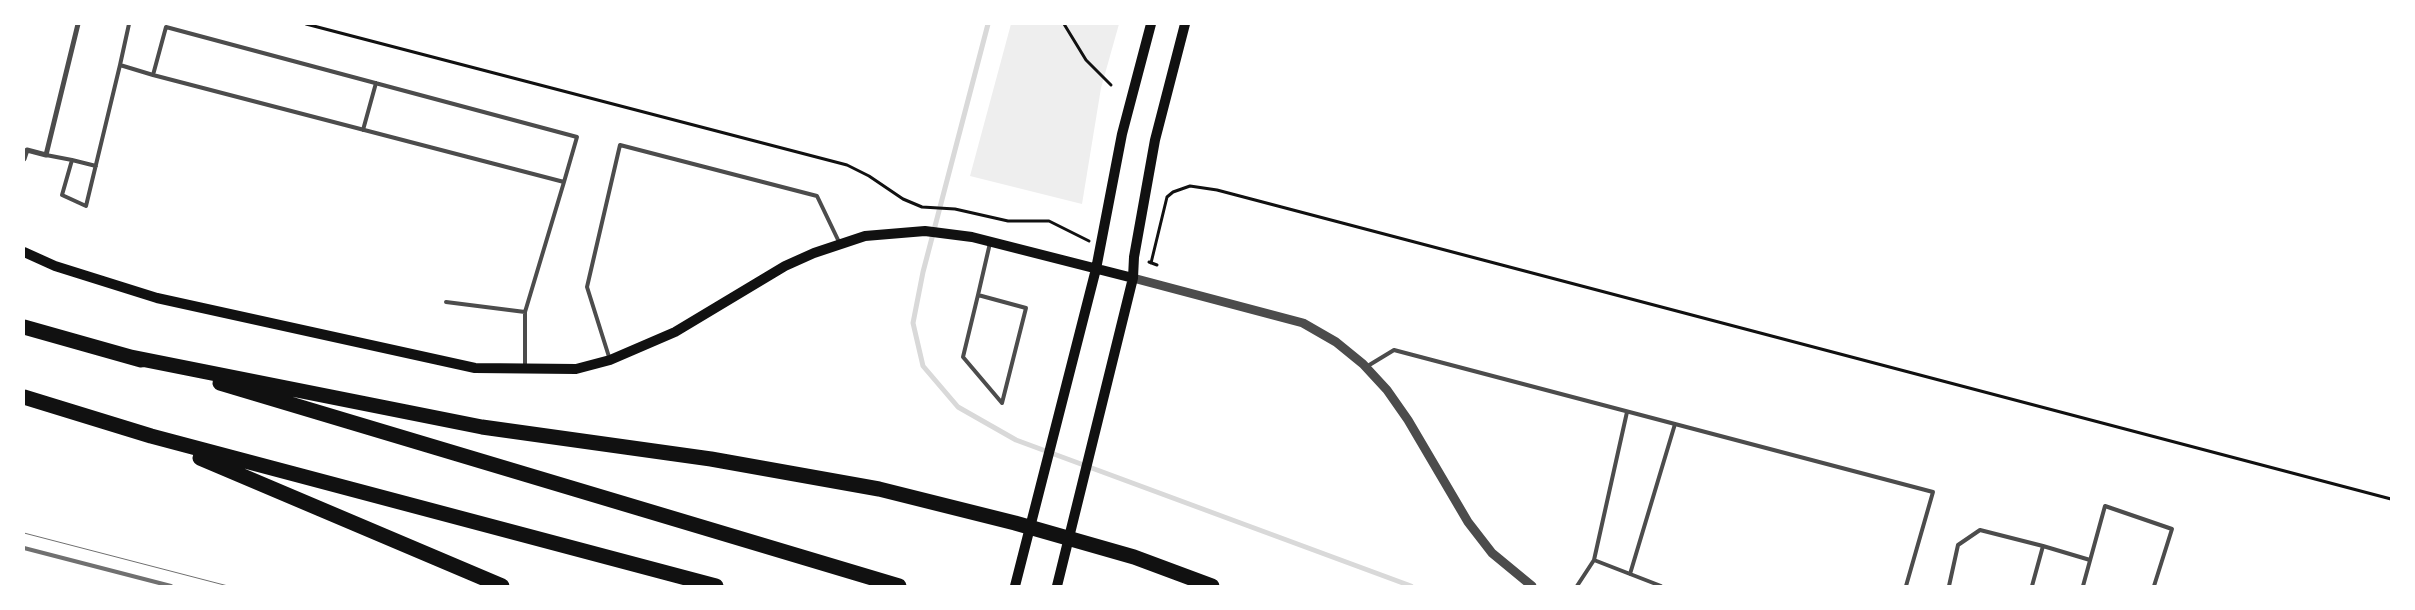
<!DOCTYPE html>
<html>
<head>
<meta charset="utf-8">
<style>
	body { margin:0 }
	#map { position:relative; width:2415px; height:610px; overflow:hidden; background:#fff; font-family:"PT Sans",sans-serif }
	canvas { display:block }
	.frame { position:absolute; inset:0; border:25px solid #fff; pointer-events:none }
</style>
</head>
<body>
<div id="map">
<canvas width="2415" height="610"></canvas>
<div class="frame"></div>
</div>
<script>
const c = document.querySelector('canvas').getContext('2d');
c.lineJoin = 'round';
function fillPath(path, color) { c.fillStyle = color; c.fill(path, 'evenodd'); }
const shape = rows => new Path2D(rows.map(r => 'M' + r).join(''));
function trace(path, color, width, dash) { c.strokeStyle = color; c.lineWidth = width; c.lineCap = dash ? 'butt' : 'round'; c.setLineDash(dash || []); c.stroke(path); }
const green = shape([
	[1011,24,1119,24,1101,88,1082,204,970,176]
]);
const stream = shape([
	[988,24,923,272,913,323,923,366,958,407,1016,440,1411,586]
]);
const path = shape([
	[306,24,847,165,869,176,903,199,922,207,955,209,1008,221,1049,221,1089,241],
	[1064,24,1086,60,1111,85],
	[1149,262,1157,265],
	[1151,263,1167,197,1173,192,1190,186,1217,190,2391,499]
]);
const service = shape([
	[129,24,120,65,153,75],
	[363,130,376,83],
	[46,155,72,160],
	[96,166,72,160,62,195,86,206,120,65],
	[978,295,1026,308,1002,403,963,357,978,295,990,243],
	[446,302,525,312],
	[610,360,587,287,620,145,817,196,840,244],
	[1366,367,1394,350,1675,424],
	[525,368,525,312,564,182,577,137,166,27,153,75,564,182],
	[2043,546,2090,560],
	[1594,560,1627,412],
	[1630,574,1675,424,1933,492,1906,586],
	[1577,586,1594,560,1661,586],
	[1949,586,1958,545,1980,530,2043,546,2032,586],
	[2083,586,2105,506,2172,529,2154,586]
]);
const minor = shape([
	[24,159,27,150,46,155,78,24]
]);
const tertiary = shape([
	[1133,278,1303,323,1336,342,1363,364,1387,390,1408,420,1468,522,1492,553,1532,586]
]);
const secondary = shape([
	[24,252,55,266,157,298,475,368,576,369,610,360,675,332,785,266,814,253,865,236,925,231,972,237,1133,278],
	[1015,586,1096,269,1122,134,1151,24],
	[1057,586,1133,278,1134,257,1155,140,1185,24]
]);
const motorway = shape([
	[24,327,141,360],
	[131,357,482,427,711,459,879,489,1015,523,1134,557,1212,586],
	[220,383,899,586],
	[24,397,151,436,716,586],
	[200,458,502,586]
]);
const tram = shape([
	[24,533,228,586]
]);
const rail = shape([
	[24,548,171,586]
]);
fillPath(green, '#eee');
trace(stream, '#d9d9d9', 5);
trace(path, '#111', 3);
trace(service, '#4c4c4c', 4);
trace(minor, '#4c4c4c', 5);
trace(tertiary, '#4c4c4c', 9);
trace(secondary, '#111', 10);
trace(motorway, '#111', 15);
trace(tram, '#707070', 1);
trace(rail, '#707070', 4);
</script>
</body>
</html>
